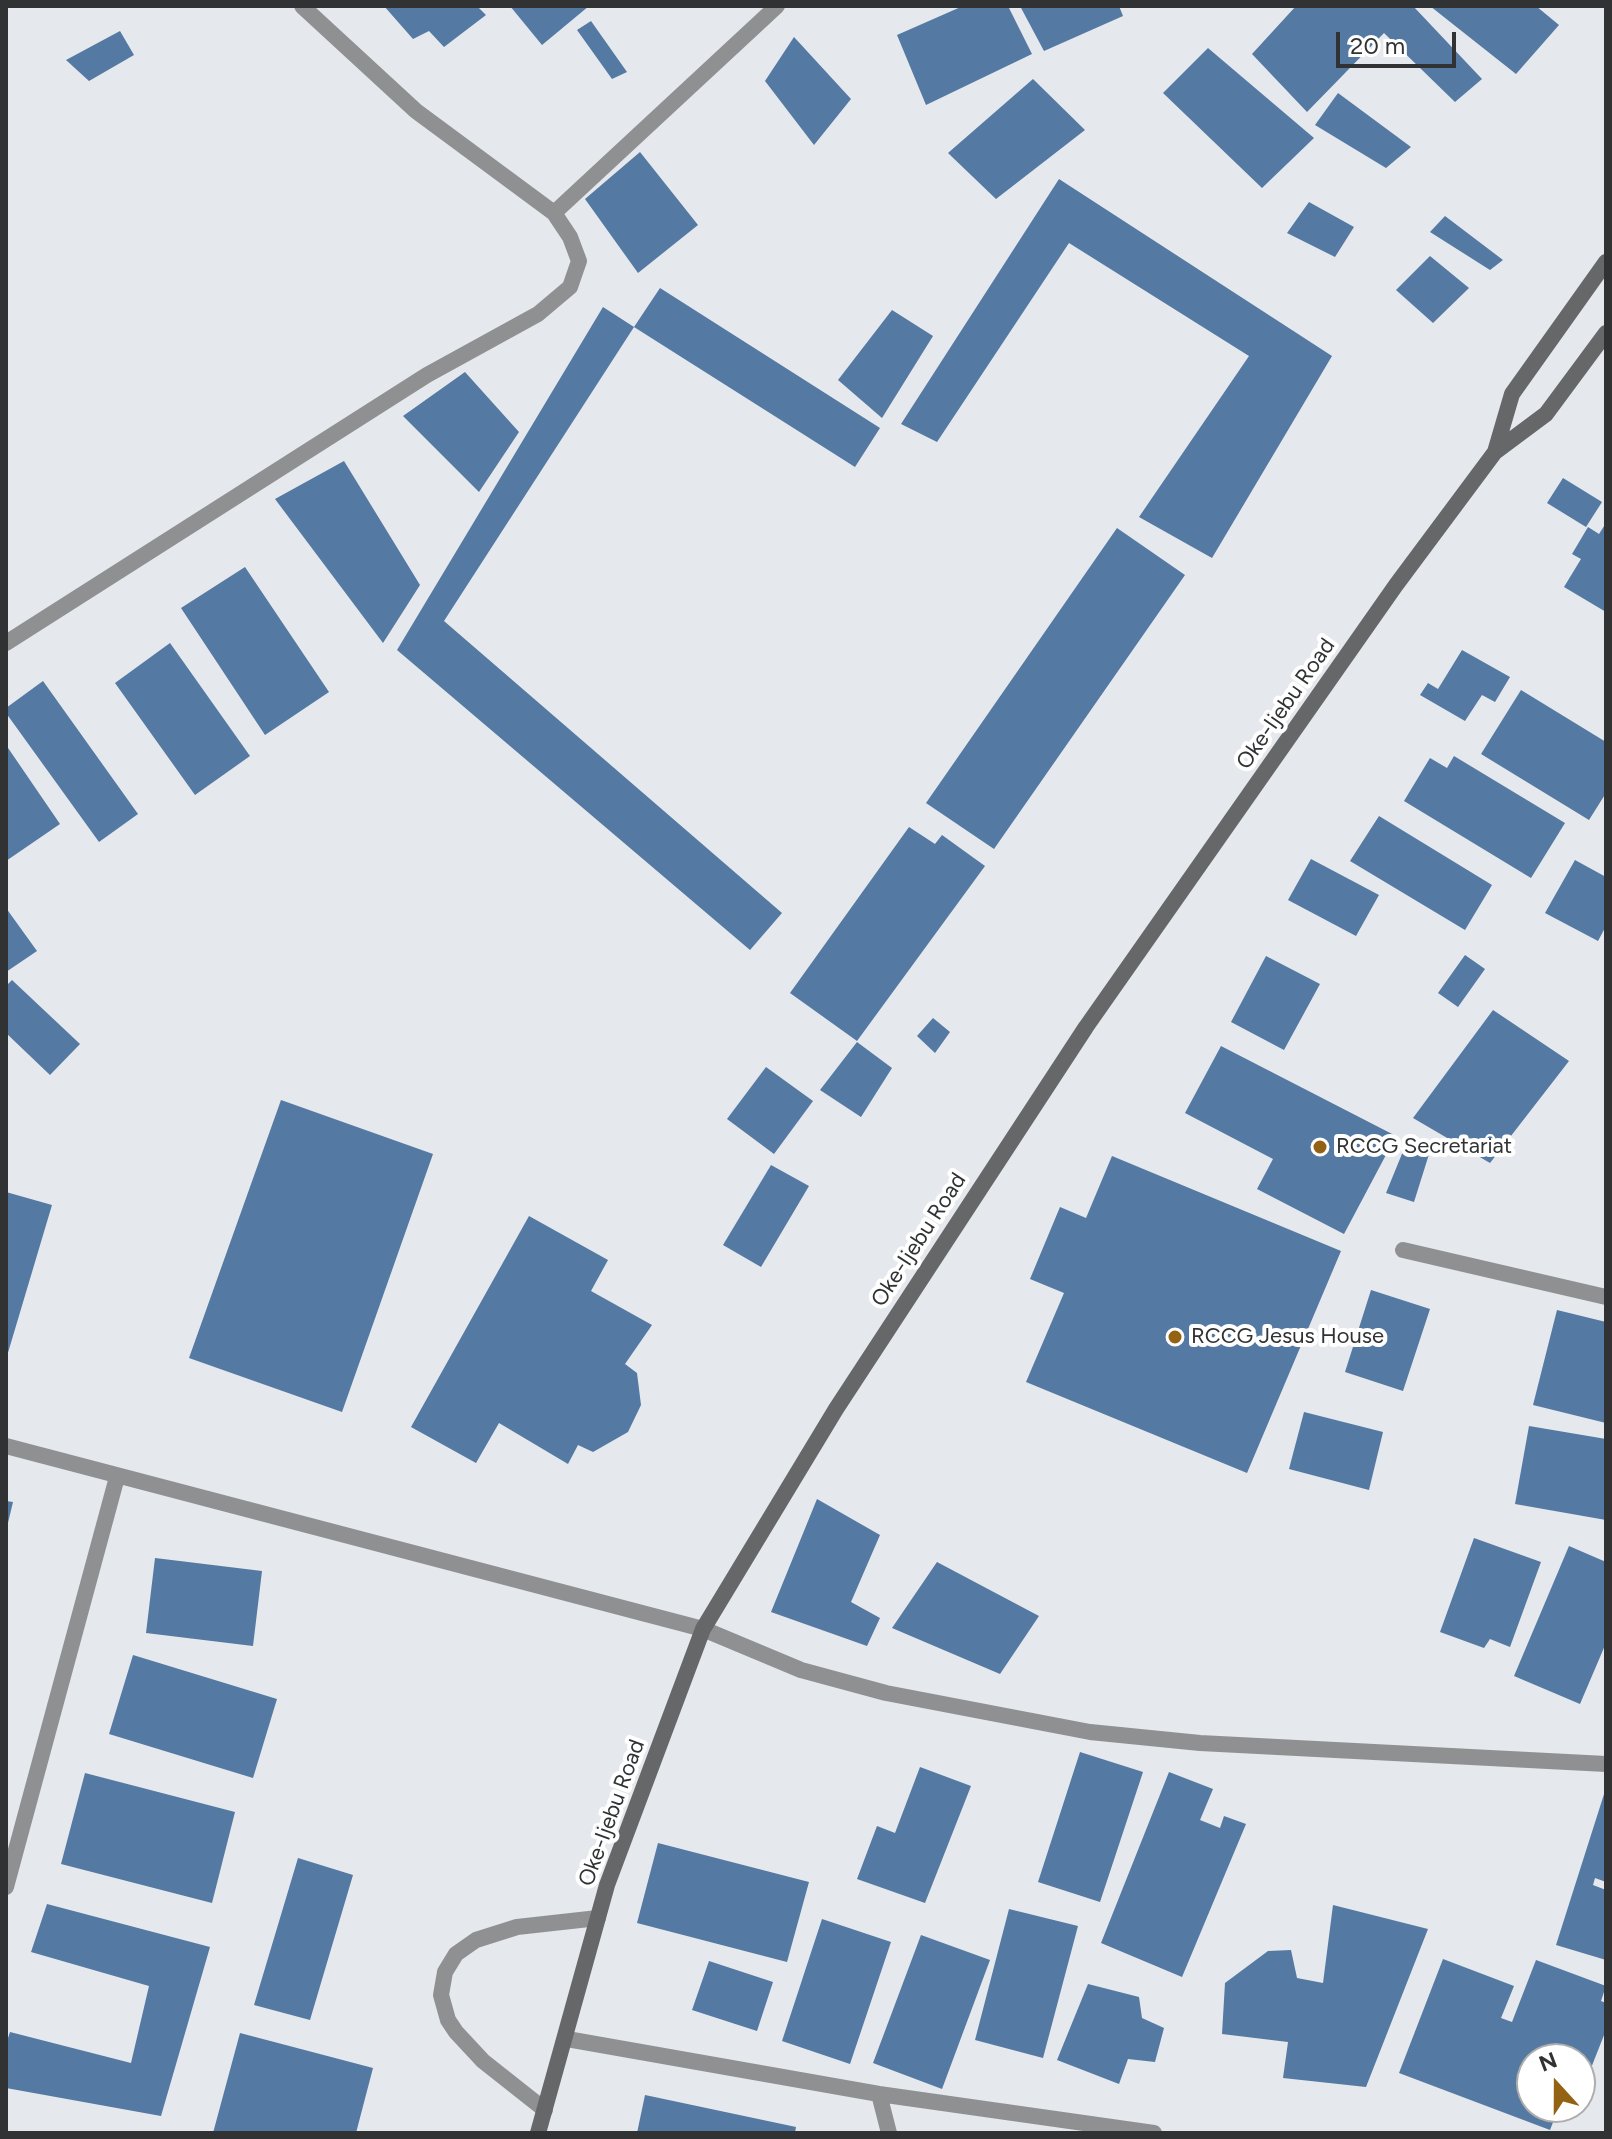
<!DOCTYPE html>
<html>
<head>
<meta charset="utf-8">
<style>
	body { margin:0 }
	#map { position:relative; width:1612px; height:2139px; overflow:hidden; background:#e5e8ec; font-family:Figtree,sans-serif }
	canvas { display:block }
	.frame { position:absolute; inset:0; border:8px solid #313233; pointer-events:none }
	.north { position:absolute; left:1516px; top:2043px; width:80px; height:80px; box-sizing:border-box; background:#fff; border:2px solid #adadad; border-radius:50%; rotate:339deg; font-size:22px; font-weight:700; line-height:32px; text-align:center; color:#313233 }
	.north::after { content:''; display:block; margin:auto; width:28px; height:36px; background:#946213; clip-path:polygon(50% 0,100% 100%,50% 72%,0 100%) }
	.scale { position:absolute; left:1336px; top:32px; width:120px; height:36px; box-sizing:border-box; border:4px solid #313233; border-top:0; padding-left:10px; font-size:24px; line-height:28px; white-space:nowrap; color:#313233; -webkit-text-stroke:6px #fff; paint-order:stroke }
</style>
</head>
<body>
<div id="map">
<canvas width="1612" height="2139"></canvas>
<div class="frame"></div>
<div class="north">N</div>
<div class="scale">20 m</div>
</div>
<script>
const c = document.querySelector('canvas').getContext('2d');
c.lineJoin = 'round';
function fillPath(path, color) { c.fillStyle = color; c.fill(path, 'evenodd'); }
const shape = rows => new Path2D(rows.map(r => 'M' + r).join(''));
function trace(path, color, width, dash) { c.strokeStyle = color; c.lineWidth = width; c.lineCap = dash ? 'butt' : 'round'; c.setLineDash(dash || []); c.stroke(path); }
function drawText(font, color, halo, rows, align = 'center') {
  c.font = font + ' Figtree,sans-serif'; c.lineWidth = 8; c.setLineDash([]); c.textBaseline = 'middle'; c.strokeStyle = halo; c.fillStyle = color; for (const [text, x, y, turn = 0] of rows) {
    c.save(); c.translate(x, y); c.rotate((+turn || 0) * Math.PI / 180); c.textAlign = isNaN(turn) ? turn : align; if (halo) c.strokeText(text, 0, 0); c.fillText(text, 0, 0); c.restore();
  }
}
const building = shape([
	[384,6,477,6,486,15,444,47,429,31,413,39],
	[510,6,589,6,542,45],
	[963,6,1008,6,1032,54,926,105,897,35],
	[1020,6,1119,6,1123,16,1044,51],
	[1296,6,1413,6,1482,79,1455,102,1384,33,1307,112,1252,54],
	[1430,6,1536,6,1559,25,1516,74],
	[591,21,627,72,612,79,577,30],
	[120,31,134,55,89,81,66,60],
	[794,37,851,99,814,145,765,81],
	[1208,48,1314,138,1262,188,1163,93],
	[1033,79,1085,130,996,199,948,153],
	[1338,93,1411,147,1386,168,1315,125],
	[640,152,698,225,638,273,585,199],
	[1059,179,1332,356,1212,558,1139,517,1249,356,1069,243,937,442,901,424],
	[1309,202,1354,227,1335,257,1287,233],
	[1445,216,1503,260,1490,270,1430,232],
	[1430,256,1469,288,1433,323,1396,290],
	[660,288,880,428,855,467,634,327],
	[603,307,634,327,444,621,782,913,750,950,397,650],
	[892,310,933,336,882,418,838,380],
	[465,372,519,432,479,492,403,416],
	[344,461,420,585,383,643,275,499],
	[1563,478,1602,502,1586,527,1547,503],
	[1606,523,1606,612,1564,587,1581,559,1572,554,1588,527,1599,534],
	[1117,528,1185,575,994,849,926,803],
	[245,567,329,692,265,735,181,608],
	[170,643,250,756,195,795,115,683],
	[1462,650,1510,677,1495,702,1482,695,1465,721,1420,695,1428,683,1438,689],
	[43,681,138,814,99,842,6,713,6,708],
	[1521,690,1606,742,1606,793,1589,820,1481,754],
	[6,745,60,824,6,861],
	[1454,756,1565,823,1531,878,1404,801,1430,758,1447,768],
	[1379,816,1492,885,1465,930,1350,861],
	[909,827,935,844,942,835,985,866,857,1041,790,993],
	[1311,859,1379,895,1356,936,1288,900],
	[1575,860,1606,877,1606,926,1598,941,1545,913],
	[6,908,37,951,6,972],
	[1465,955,1485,969,1458,1007,1438,993],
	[1266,956,1320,984,1284,1050,1231,1022],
	[12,980,80,1044,50,1075,6,1033,6,986],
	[1493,1010,1569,1061,1490,1163,1413,1118],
	[933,1018,950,1032,935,1053,917,1036],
	[857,1042,892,1068,861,1117,820,1090],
	[1221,1046,1396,1136,1344,1234,1257,1189,1273,1159,1185,1113],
	[766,1067,813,1101,774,1154,727,1119],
	[281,1100,433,1154,342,1412,189,1358],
	[1406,1144,1430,1151,1414,1202,1386,1193],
	[1112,1156,1341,1251,1247,1473,1026,1382,1064,1293,1030,1279,1060,1207,1086,1218],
	[771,1165,809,1186,761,1267,723,1245],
	[6,1192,52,1205,7,1356,6,1356],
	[529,1216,608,1260,591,1291,652,1325,625,1364,637,1373,641,1405,628,1432,593,1452,578,1445,568,1464,499,1423,476,1463,411,1427],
	[1371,1290,1430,1309,1403,1391,1345,1372],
	[1557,1310,1606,1322,1606,1423,1533,1405],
	[1304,1412,1383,1432,1369,1490,1289,1469],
	[1529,1426,1606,1439,1606,1520,1515,1504],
	[817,1499,880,1535,851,1602,880,1618,867,1646,771,1612],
	[6,1501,13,1502,7,1527,6,1527],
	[1474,1538,1541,1562,1510,1647,1490,1639,1484,1648,1440,1632],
	[1569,1546,1606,1562,1606,1643,1580,1704,1514,1676],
	[155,1558,262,1571,253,1646,146,1633],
	[937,1562,1039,1616,1000,1674,892,1628],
	[133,1655,277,1699,253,1778,109,1734],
	[1080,1752,1143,1772,1100,1902,1038,1882],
	[920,1767,971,1786,925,1903,857,1879,877,1826,895,1833],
	[1169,1772,1213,1789,1200,1820,1220,1828,1224,1816,1246,1824,1182,1977,1101,1943],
	[85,1773,235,1812,212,1903,61,1864],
	[1605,1791,1606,1882,1595,1878,1593,1885,1606,1890,1606,1960,1556,1945],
	[658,1843,809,1882,787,1962,637,1923],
	[298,1858,353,1875,310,2020,254,2005],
	[47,1904,210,1947,161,2116,6,2088,6,2044,10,2032,131,2063,149,1986,31,1952],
	[1333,1905,1428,1929,1366,2087,1283,2078,1288,2042,1222,2034,1225,1983,1268,1951,1291,1950,1297,1978,1323,1983],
	[1009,1909,1078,1926,1043,2058,975,2040],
	[822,1919,891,1942,850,2064,782,2041],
	[921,1935,990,1960,942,2089,873,2063],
	[1443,1959,1514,1986,1501,2018,1512,2022,1536,1960,1606,1986,1601,2001,1606,2003,1606,2030,1580,2096,1580,2059,1532,2059,1532,2107,1559,2107,1550,2130,1399,2073],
	[709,1961,773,1982,757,2031,692,2010],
	[1088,1984,1139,1997,1142,2018,1164,2028,1155,2062,1128,2059,1119,2084,1057,2060],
	[240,2033,373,2068,356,2133,213,2133],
	[645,2095,796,2127,795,2133,637,2133]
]);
const service = shape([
	[545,2110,483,2061,456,2032,448,2020,441,1995,445,1972,456,1954,476,1940,517,1927,598,1918]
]);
const minor = shape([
	[554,213,777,6],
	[6,643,427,375,538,314,570,287,579,261,570,237,554,213,416,111,302,6],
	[1403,1250,1606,1297],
	[6,1446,703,1629,801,1670,886,1693,1090,1732,1200,1743,1606,1764],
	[6,1887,117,1477],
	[567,2039,879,2094,1154,2133],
	[879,2094,889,2133]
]);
const secondary = shape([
	[1495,452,1512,394,1606,262],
	[538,2133,607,1885,703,1629,836,1409,1086,1027,1396,585,1495,452,1546,414,1606,333]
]);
const markers = [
	[1320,1147,8,"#946213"],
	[1175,1337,8,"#946213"]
];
const streetNames = [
	["Oke-Ijebu Road",1286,704,-55],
	["Oke-Ijebu Road",919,1240,-57],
	["Oke-Ijebu Road",612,1813,-70]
];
const poiNames = [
	["RCCG Secretariat",1336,1147],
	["RCCG Jesus House",1191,1337]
];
fillPath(building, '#5479a2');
trace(service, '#8f9092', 16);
trace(minor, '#8f9092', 16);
trace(secondary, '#656769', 16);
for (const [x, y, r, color] of markers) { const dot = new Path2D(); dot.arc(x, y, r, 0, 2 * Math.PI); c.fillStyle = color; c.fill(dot); trace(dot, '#fff', 3); }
drawText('22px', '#313233', '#fff', streetNames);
drawText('22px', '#313233', '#fff', poiNames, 'left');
</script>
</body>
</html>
